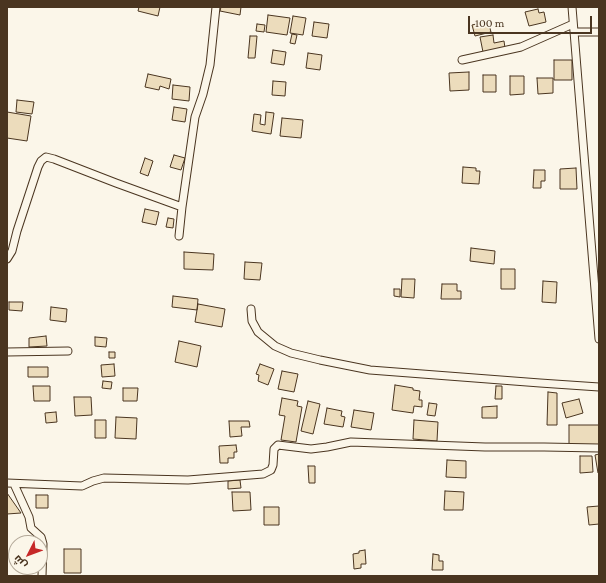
<!DOCTYPE html>
<html>
<head>
<meta charset="utf-8">
<style>
	body { margin:0 }
	#map { position:relative; width:606px; height:583px; overflow:hidden; background:#fbf6e9; font-family:"Crimson Pro",Cairo,serif }
	canvas { display:block }
	.frame { position:absolute; inset:0; border:8px solid #4a3520; pointer-events:none }
	.north { position:absolute; left:8px; top:535px; width:40px; height:40px; box-sizing:border-box; background:#fbf6e9; border:1px solid #b4a999; border-radius:50%; rotate:228deg; font-size:11px; font-weight:700; line-height:16px; text-align:center; color:#4a3520 }
	.north::after { content:''; display:block; margin:auto; width:14px; height:18px; background:#c62828; clip-path:polygon(50% 0,100% 100%,50% 72%,0 100%) }
	.scale { position:absolute; left:468px; top:16px; width:124px; height:18px; box-sizing:border-box; border:2px solid #4a3520; border-top:0; padding-left:5px; font-size:12px; line-height:14px; white-space:nowrap; color:#4a3520; -webkit-text-stroke:3px #fbf6e9; paint-order:stroke }
</style>
</head>
<body>
<div id="map">
<canvas width="606" height="583"></canvas>
<div class="frame"></div>
<div class="north">ش</div>
<div class="scale">100 m</div>
</div>
<script>
const c = document.querySelector('canvas').getContext('2d');
c.lineJoin = 'round';
function fillPath(path, color) { c.fillStyle = color; c.fill(path, 'evenodd'); }
const shape = rows => new Path2D(rows.map(r => 'M' + r).join(''));
function trace(path, color, width, dash) { c.strokeStyle = color; c.lineWidth = width; c.lineCap = dash ? 'butt' : 'round'; c.setLineDash(dash || []); c.stroke(path); }
const building = shape([
	[139,7,160,7,158,16,138,11,139,7],
	[221,7,241,7,240,15,220,11,221,7],
	[538,9,539,13,544,12,546,22,529,26,525,12,538,9],
	[268,15,290,18,287,35,266,32,268,15],
	[293,16,306,18,303,35,290,33,293,16],
	[488,21,491,32,475,36,472,25,488,21],
	[314,22,329,24,327,38,312,36,314,22],
	[257,24,265,25,264,32,256,31,257,24],
	[292,34,297,35,295,44,290,43,292,34],
	[493,35,494,43,504,41,505,48,483,52,480,37,493,35],
	[250,36,257,36,255,58,248,58,250,36],
	[273,50,286,52,284,65,271,63,273,50],
	[308,53,322,55,320,70,306,68,308,53],
	[554,60,572,60,572,80,554,80,554,60],
	[469,72,469,90,450,91,449,73,469,72],
	[148,74,171,79,169,89,160,86,159,90,145,87,148,74],
	[483,75,496,75,496,92,483,92,483,75],
	[510,76,524,76,524,94,510,95,510,76],
	[537,78,553,78,553,93,538,94,537,78],
	[273,81,286,82,285,96,272,95,273,81],
	[173,85,190,87,189,101,172,99,173,85],
	[17,100,34,102,32,114,16,112,17,100],
	[174,107,187,109,185,122,172,120,174,107],
	[7,112,31,116,27,141,7,138,7,112],
	[266,112,274,113,271,134,252,131,254,114,261,115,260,124,265,125,266,112],
	[282,118,303,120,301,138,280,136,282,118],
	[174,155,185,158,181,170,170,167,174,155],
	[145,158,153,161,148,176,140,173,145,158],
	[463,167,476,168,476,171,480,171,479,184,462,183,463,167],
	[576,168,577,189,560,189,560,169,576,168],
	[534,170,545,170,545,181,541,181,541,188,533,188,534,170],
	[145,209,159,212,156,225,142,222,145,209],
	[168,218,174,219,173,228,166,227,168,218],
	[471,248,495,251,494,264,470,261,471,248],
	[184,252,214,254,213,270,184,269,184,252],
	[245,262,262,263,260,280,244,279,245,262],
	[501,269,515,269,515,289,501,289,501,269],
	[402,279,415,279,414,298,401,297,402,279],
	[543,281,557,282,556,303,542,302,543,281],
	[442,284,457,284,457,291,461,291,461,299,441,299,442,284],
	[394,289,400,289,400,297,394,296,394,289],
	[173,296,198,299,197,310,172,307,173,296],
	[9,302,23,302,22,311,9,310,9,302],
	[198,304,225,309,222,327,195,322,198,304],
	[51,307,67,309,66,322,50,320,51,307],
	[46,336,47,346,29,347,29,338,46,336],
	[95,337,107,338,106,347,95,346,95,337],
	[179,341,201,346,197,367,175,362,179,341],
	[109,352,115,352,115,358,109,358,109,352],
	[114,364,115,376,102,377,101,365,114,364],
	[260,364,274,369,268,385,258,381,259,375,256,374,260,364],
	[28,367,48,367,48,377,28,377,28,367],
	[282,371,298,374,294,392,278,389,282,371],
	[103,381,112,382,111,389,102,388,103,381],
	[395,385,413,388,413,390,420,391,419,400,422,400,422,407,414,406,413,413,392,410,395,385],
	[33,386,50,386,50,401,34,401,33,386],
	[496,386,502,386,502,399,495,399,496,386],
	[123,388,138,388,137,401,123,401,123,388],
	[548,392,557,393,557,425,547,425,548,392],
	[74,397,91,397,92,415,75,416,74,397],
	[282,398,298,401,297,406,302,407,296,442,281,440,285,416,279,415,282,398],
	[579,399,583,413,566,418,562,403,579,399],
	[308,401,320,404,313,434,301,431,308,401],
	[429,403,437,404,435,416,427,415,429,403],
	[497,406,497,418,482,418,482,407,497,406],
	[327,408,342,411,341,416,345,417,343,427,324,424,327,408],
	[354,410,374,413,371,430,351,427,354,410],
	[56,412,57,422,46,423,45,413,56,412],
	[116,417,137,418,136,439,115,438,116,417],
	[95,420,106,420,106,438,95,438,95,420],
	[414,420,438,422,437,441,413,439,414,420],
	[229,421,249,421,250,427,241,427,242,436,230,437,229,421],
	[569,425,599,425,599,445,569,445,569,425],
	[236,445,237,452,234,452,234,458,228,458,228,463,220,463,219,446,236,445],
	[599,454,599,473,598,473,595,455,599,454],
	[580,456,592,456,593,472,580,473,580,456],
	[447,460,466,461,466,478,446,477,447,460],
	[308,466,315,466,315,483,309,483,308,466],
	[240,480,241,488,228,489,228,481,240,480],
	[445,491,464,492,463,510,444,510,445,491],
	[232,492,250,492,251,510,233,511,232,492],
	[7,493,21,513,7,514,7,493],
	[36,495,48,495,48,508,36,508,36,495],
	[599,506,599,524,589,525,587,507,599,506],
	[264,507,279,507,279,525,264,525,264,507],
	[64,549,81,549,81,573,64,573,64,549],
	[365,550,366,564,361,564,361,568,354,569,353,554,359,553,359,551,365,550],
	[433,554,439,555,439,561,443,561,443,570,432,570,433,554]
]);
const street = shape([
	[572,7,599,339],
	[574,32,599,32],
	[462,60,521,47,573,24],
	[179,236,182,207],
	[7,259,12,251,17,231,38,167,41,161,46,157,54,159,116,183,182,207,195,117,203,94,210,65,216,7],
	[251,309,252,321,258,332,275,346,291,353,320,360,370,370,540,383,599,387],
	[7,352,68,351],
	[7,483,82,486,93,481,104,478,188,480,263,474,271,470,273,465,274,449,278,445,311,449,327,447,351,442,485,447,544,447,599,448],
	[14,484,29,517,31,528,41,537,43,544,42,576]
]);
fillPath(building, '#ecdcbc');
trace(building, '#4a3520', 1);
trace(street, '#4a3520', 9);
trace(street, '#fbf6e9', 7);
</script>
</body>
</html>
